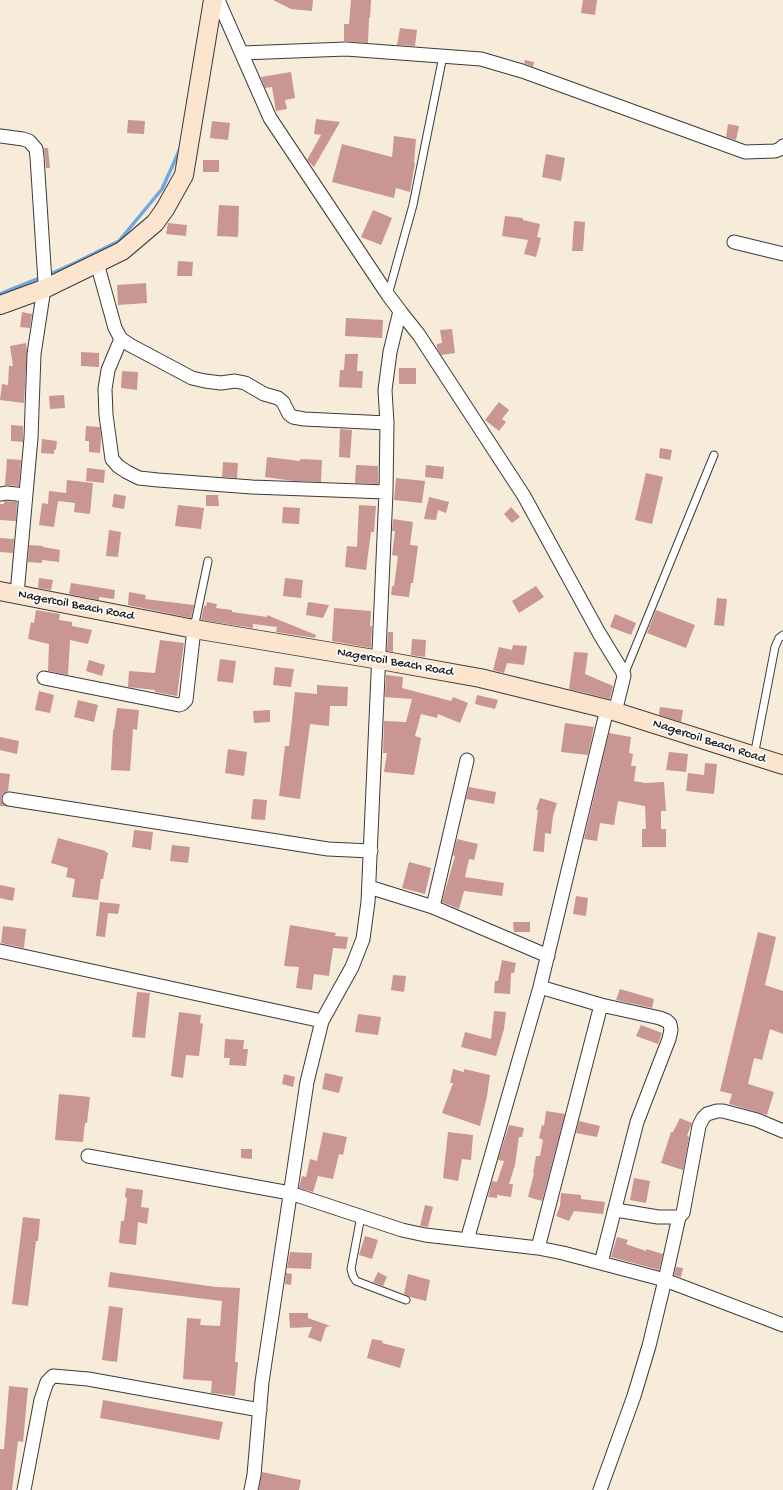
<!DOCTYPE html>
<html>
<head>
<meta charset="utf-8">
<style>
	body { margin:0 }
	canvas { display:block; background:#f7ebda }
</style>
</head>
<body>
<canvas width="783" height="1490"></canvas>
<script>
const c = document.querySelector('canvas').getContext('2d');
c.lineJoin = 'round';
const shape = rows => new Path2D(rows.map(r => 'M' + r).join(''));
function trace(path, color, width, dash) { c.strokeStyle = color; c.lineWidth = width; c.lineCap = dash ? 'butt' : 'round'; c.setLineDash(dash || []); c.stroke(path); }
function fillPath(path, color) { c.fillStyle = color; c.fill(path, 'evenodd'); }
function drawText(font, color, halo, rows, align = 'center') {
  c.font = font + ' "Gochi Hand",sans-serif'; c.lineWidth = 3.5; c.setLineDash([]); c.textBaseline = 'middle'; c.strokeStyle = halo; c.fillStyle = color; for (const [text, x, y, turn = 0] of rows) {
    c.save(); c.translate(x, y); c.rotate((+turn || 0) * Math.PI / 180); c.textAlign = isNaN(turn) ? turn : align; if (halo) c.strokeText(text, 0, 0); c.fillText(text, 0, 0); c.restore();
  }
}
const stream = shape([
	[48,275,77,262,119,241,162,189,180,149],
	[0,294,42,277]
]);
const building = shape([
	[273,0,313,0,312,11,291,9],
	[351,0,371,0,370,18,369,18,368,43,344,41,344,24,349,24],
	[583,0,597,0,595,15,581,13],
	[400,28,417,30,415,46,397,45],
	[525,60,534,62,533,67,524,63],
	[291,72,295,98,285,100,287,109,276,111,272,87,265,88,261,77],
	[316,119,340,122,314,167,307,160,321,135,314,134],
	[128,120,145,121,144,134,127,133],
	[212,121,230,123,228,140,210,138],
	[728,124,739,126,736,140,726,137],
	[394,136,416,139,414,163,415,163,410,192,396,188,394,198,332,182,342,144,392,157],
	[44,148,48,148,50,168,46,168],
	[546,154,565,158,561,181,542,177],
	[203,160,219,160,219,172,203,172],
	[219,205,239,206,238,237,217,236],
	[373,210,392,218,381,245,361,237],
	[505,216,523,218,523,220,540,224,537,237,541,238,536,257,524,254,528,240,502,236],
	[574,221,585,222,583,251,572,251],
	[168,223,187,225,186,236,166,234],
	[178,261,193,262,192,276,177,276],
	[146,283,147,303,118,305,117,285],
	[22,312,32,314,30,328,20,327],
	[346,318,383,320,382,338,345,336],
	[452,329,455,353,441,355,437,348,437,344,442,343,440,330],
	[26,343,27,350,24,403,0,400,2,384,8,385,9,366,13,366,10,346],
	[81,352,99,353,99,367,81,366],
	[345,354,358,354,357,371,363,371,362,388,339,387,340,370,344,370],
	[399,368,416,368,416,384,399,384],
	[122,371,138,372,137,390,121,388],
	[64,395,65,408,50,409,49,396],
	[499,402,509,410,502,419,506,422,499,431,485,420],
	[11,425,23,426,23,442,11,441],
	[86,426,100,427,101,438,100,453,89,452,89,441,85,441],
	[340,429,352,430,350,458,339,457],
	[42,439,57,441,56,450,54,450,54,454,41,453],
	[660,448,672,450,670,460,659,458],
	[267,457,300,461,300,459,322,460,321,482,294,481,265,477],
	[7,459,21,460,19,486,5,485],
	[223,462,238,463,237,478,222,477],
	[356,465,378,466,378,484,355,483],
	[426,465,444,467,443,479,425,477],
	[87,468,105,470,104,483,86,481],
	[646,473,663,477,652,524,635,520],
	[396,478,425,481,422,503,394,500],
	[67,480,93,483,90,514,74,512,75,503,58,501,54,527,39,525,42,503,48,504,49,491,66,493],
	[114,494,126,496,124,509,112,507],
	[206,495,218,495,219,506,206,506],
	[429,497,449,502,446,513,438,510,436,520,424,519],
	[4,501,17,502,16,521,0,520,0,504,4,504],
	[178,505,204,508,201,529,175,526],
	[359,505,376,506,374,532,371,532,366,570,345,567,347,546,357,547],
	[283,507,300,508,299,524,282,523],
	[511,507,520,517,512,523,504,514],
	[393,519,413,522,410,545,418,546,413,583,411,583,409,597,391,595,392,586,394,586,398,556,392,555,395,531,392,531],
	[109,530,121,532,118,557,106,556],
	[0,538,14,539,13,553,0,552],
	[29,545,43,546,43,547,60,550,59,562,42,560,42,563,28,562],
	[39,578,53,580,51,590,38,588],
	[285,578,303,580,301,598,283,596],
	[71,583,115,590,114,599,99,597,99,600,69,594],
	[536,586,544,597,519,613,512,601],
	[129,592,146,595,145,599,194,605,191,618,128,605],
	[717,598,727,599,724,626,714,625],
	[207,602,217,604,216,608,232,610,232,612,267,617,267,615,316,635,315,638,276,632,277,627,253,624,253,628,201,620,204,606,206,606],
	[308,602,329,605,323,618,306,615],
	[334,608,371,611,370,626,372,626,371,648,332,641],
	[36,610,60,614,59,620,72,622,72,626,92,630,88,644,70,640,68,675,48,671,49,644,28,639,31,622,34,623],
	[656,610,695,625,686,648,647,633],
	[615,614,636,623,631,635,610,627],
	[388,632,393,632,393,652,387,651],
	[412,639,426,640,425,657,411,655],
	[160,640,184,643,177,696,155,692,155,690,128,687,129,671,155,673],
	[513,645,527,646,524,665,507,663,504,673,493,670,499,647,512,650],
	[574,652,588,653,585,674,613,686,610,699,569,689],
	[220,659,236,661,233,683,217,681],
	[89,660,105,665,102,676,86,671],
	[275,667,294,669,291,687,273,685],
	[386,675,403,677,402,688,451,701,453,697,468,703,460,723,438,714,437,718,421,714,415,736,421,738,414,775,384,772,387,753,383,753,384,721,406,722,412,699,385,697],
	[317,685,348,687,347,706,330,706,329,726,310,724,300,799,279,796,285,746,289,746,295,692,317,694],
	[39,691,54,695,50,713,35,710],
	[477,695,498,700,495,709,475,704],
	[78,700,98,705,94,722,74,717],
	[660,707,683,710,681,722,659,715],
	[117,708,139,710,137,730,133,729,130,771,111,770,113,730,114,730],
	[270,710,270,722,254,723,253,711],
	[565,723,594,727,588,755,561,752],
	[609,733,631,737,629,753,633,754,631,766,636,766,634,781,645,783,664,782,666,811,661,811,661,829,666,829,666,847,642,847,642,829,646,829,645,806,618,801,614,825,600,823,597,841,584,839],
	[0,737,19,741,17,754,0,750],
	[228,749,247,752,244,776,225,773],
	[669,752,688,754,686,772,666,770],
	[705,763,717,764,714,794,686,791,688,773,704,775],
	[0,773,10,774,8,791,3,794,1,798,2,802,6,806,0,806],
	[469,787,496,792,494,804,466,799],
	[540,798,557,803,553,816,551,834,545,833,544,852,533,851,538,810,536,810],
	[253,799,267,800,265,820,251,819],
	[134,830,153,832,151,850,132,847],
	[58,838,106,851,105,852,108,853,103,879,101,879,98,900,72,897,75,879,66,877,68,868,51,863],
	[457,839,478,844,474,860,469,859,465,877,504,883,502,896,464,891,459,909,442,902,455,856,453,855],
	[172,845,190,847,188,863,170,861],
	[409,862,431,868,425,894,402,888],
	[0,885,15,888,13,901,0,898],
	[576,896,588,898,586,916,573,914],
	[100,902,120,904,118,914,108,913,105,937,96,936],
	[513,922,530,922,530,932,514,932],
	[290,925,336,933,335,936,348,937,346,949,333,948,329,976,314,974,312,990,296,988,299,967,284,966],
	[3,926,26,929,24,948,1,943],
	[758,932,776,937,765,985,783,991,783,1034,770,1029,762,1060,754,1058,748,1084,774,1092,767,1115,729,1104,732,1094,720,1091],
	[502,960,516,963,514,973,511,973,510,994,494,993,495,981,498,981],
	[393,975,406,976,404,992,391,990],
	[620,989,654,999,652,1008,616,1000],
	[137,992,150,993,145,1038,132,1037],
	[494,1011,506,1012,504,1029,496,1056,461,1047,465,1032,491,1039],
	[179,1012,201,1015,200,1023,203,1024,199,1056,186,1055,183,1078,171,1076],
	[358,1014,381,1017,378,1035,355,1032],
	[641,1025,662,1033,658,1044,636,1036],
	[225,1039,244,1040,243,1049,248,1049,246,1066,229,1065,230,1058,224,1058],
	[453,1069,464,1072,464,1069,490,1075,487,1096,480,1126,442,1113,453,1083,450,1083],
	[325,1073,343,1077,339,1093,322,1089],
	[284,1074,295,1077,293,1087,282,1084],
	[59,1094,90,1097,87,1123,85,1123,83,1142,55,1140],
	[546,1111,565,1114,542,1201,528,1197,534,1173,533,1173,536,1156,540,1156,543,1140,539,1138,542,1125,544,1126],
	[680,1118,692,1123,687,1136,689,1137,683,1170,661,1163,671,1132,673,1132],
	[579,1121,600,1126,597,1137,576,1133],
	[509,1125,524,1128,522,1137,519,1137,515,1165,509,1184,513,1184,511,1197,497,1195,497,1198,488,1197,492,1181,497,1182,504,1161,498,1160],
	[323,1132,347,1137,343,1155,339,1154,333,1179,318,1176,313,1192,299,1188,302,1176,306,1177,310,1159,317,1161],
	[448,1132,473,1135,471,1160,462,1159,458,1181,443,1178],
	[241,1149,252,1149,252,1159,241,1158],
	[634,1178,650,1181,646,1203,630,1200],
	[126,1188,143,1190,141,1207,149,1208,147,1224,138,1222,136,1245,119,1243,121,1221,124,1221,127,1198,125,1197],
	[561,1193,581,1195,581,1199,605,1202,603,1214,574,1211,569,1221,556,1216,560,1206],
	[425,1205,433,1207,428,1227,420,1226],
	[23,1217,40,1219,38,1241,36,1241,28,1306,12,1304],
	[365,1236,378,1240,372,1259,359,1255],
	[617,1237,628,1240,626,1244,646,1251,646,1249,663,1254,659,1270,611,1257],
	[290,1252,312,1253,311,1269,287,1268],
	[676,1267,683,1268,681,1277,674,1275],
	[110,1272,216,1287,240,1288,235,1362,238,1362,235,1396,211,1393,212,1381,183,1379,187,1318,201,1319,200,1325,220,1326,222,1301,108,1287],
	[378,1272,387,1277,383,1286,373,1282],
	[286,1273,292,1274,291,1285,285,1284],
	[408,1274,430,1280,426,1301,410,1297,404,1294],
	[109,1306,123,1308,117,1362,102,1360],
	[289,1313,308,1313,308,1318,330,1326,326,1327,321,1342,308,1337,312,1327,290,1328],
	[372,1339,383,1341,382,1343,405,1349,400,1368,367,1358],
	[9,1386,28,1388,23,1442,18,1441,12,1490,0,1490,0,1449,4,1449],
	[103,1400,223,1422,219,1440,100,1418],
	[262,1472,301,1480,299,1490,259,1490]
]);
const lane = shape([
	[388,295,413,205,443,56],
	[194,628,208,561],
	[624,675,714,455],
	[754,756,775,647,779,638,783,635],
	[361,1216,351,1269,353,1276,356,1281,406,1300]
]);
const street = shape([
	[218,0,270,118,388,295,400,311,390,352,385,390,387,423,386,492,368,902,363,939,352,967,322,1021,307,1082,262,1382,254,1475,251,1490],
	[241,52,242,53,346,49,481,59,522,71,745,152,775,151,780,149,783,146],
	[0,136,23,139,29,141,36,149,37,157,45,282,34,354,31,438,17,594],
	[734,242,783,254],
	[97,263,115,328,121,339,130,345,192,378,205,381,221,383,235,381,245,383,264,394,278,398,283,402,289,414,293,417,304,419,387,423],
	[400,311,419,335,524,496,599,633,621,669,624,675,623,680,615,712],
	[121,339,108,370,105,389,106,415,112,459,118,466,127,472,139,478,158,480,252,487,386,492],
	[0,494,7,493,25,495],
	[44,678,179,705,182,704,186,700,194,629],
	[9,799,328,849,371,851],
	[369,887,433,907,467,760],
	[433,907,548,956],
	[0,951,322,1021],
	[540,987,601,1005,660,1018,667,1021,670,1024,671,1030,669,1039,637,1122,601,1263],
	[88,1156,290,1193,402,1230,425,1235,538,1248,563,1253,665,1280,783,1325],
	[616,1210,658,1217,679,1217,683,1213,699,1126,703,1118,707,1114,717,1111,723,1111,757,1120,783,1131],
	[467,1240,540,987,607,709],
	[538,1248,601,1005],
	[24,1490,41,1400,47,1382,53,1376,88,1379,260,1410],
	[600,1490,634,1396,649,1346,665,1280,679,1217]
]);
const secondary = shape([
	[0,305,44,289,122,251,155,223,165,209,184,175,213,0],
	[0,591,194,629,380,660,480,678,607,709,783,765]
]);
const streetNames = [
	["Nagercoil Beach Road",76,606,11],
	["Nagercoil Beach Road",395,663,10],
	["Nagercoil Beach Road",709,742,18]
];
trace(stream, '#6fa8df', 3.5);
fillPath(building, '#ca9693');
trace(lane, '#3d3b38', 9);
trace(street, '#3d3b38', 15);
trace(secondary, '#3d3b38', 20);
trace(lane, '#fff', 7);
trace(street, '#fff', 13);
trace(secondary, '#fbe5cf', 18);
drawText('13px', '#1c1c1c', '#fff', streetNames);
</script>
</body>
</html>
